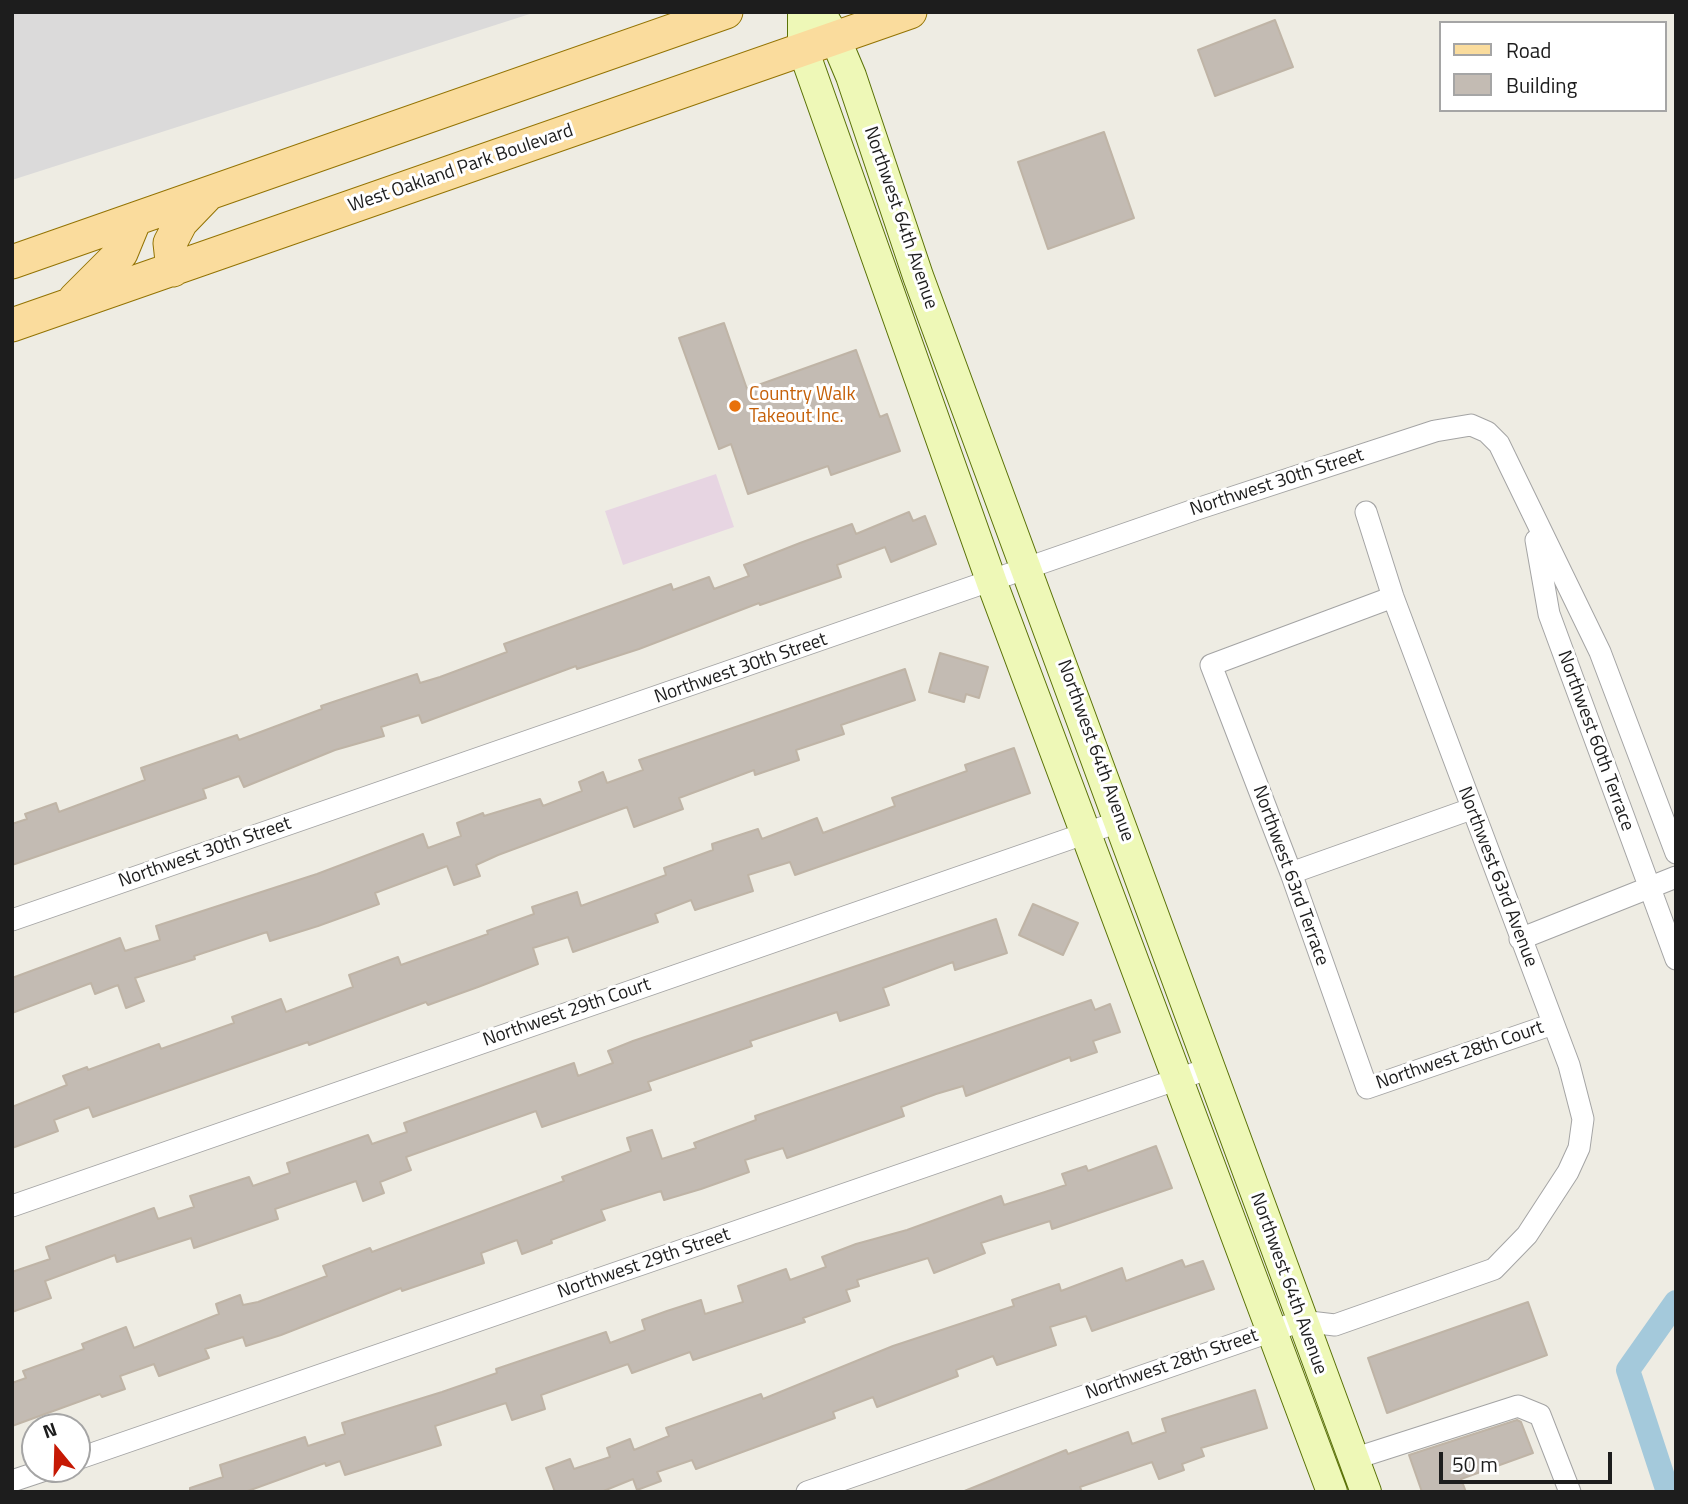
<!DOCTYPE html>
<html>
<head>
<meta charset="utf-8">
<style>
	body { margin:0 }
	#map { position:relative; width:1688px; height:1504px; overflow:hidden; background:#eeece3; font-family:"Titillium Web",sans-serif }
	canvas { display:block }
	.frame { position:absolute; inset:0; border:14px solid #1d1d1d; pointer-events:none }
	.legend { position:absolute; left:1439px; top:21px; width:228px; height:91px; box-sizing:border-box; background:#fff; border:2px solid #a5a5a5; margin:0; padding:9px 12px; list-style:none; font-size:21px; color:#1d1d1d }
	.legend li { display:flex; align-items:center; gap:14px; height:35px }
	.legend b { width:35px; border:2px solid #a5a5a5 }
	.north { position:absolute; left:21px; top:1413px; width:70px; height:70px; box-sizing:border-box; background:#fff; border:2px solid #a5a5a5; border-radius:50%; rotate:341deg; font-size:19px; font-weight:700; line-height:28px; text-align:center; color:#1d1d1d }
	.north::after { content:''; display:block; margin:auto; width:24px; height:32px; background:#c61904; clip-path:polygon(50% 0,100% 100%,50% 72%,0 100%) }
	.scale { position:absolute; left:1439px; top:1452px; width:173px; height:32px; box-sizing:border-box; border:4px solid #1d1d1d; border-top:0; padding-left:9px; font-size:21px; line-height:24px; white-space:nowrap; color:#1d1d1d; -webkit-text-stroke:5px #fff; paint-order:stroke }
</style>
</head>
<body>
<div id="map">
<canvas width="1688" height="1504"></canvas>
<div class="frame"></div>
<ul class="legend">
<li><b style="height:9px;background:#fadc9d"></b>Road</li>
<li><b style="height:19px;background:#c3bbb3"></b>Building</li>
</ul>
<div class="north">N</div>
<div class="scale">50 m</div>
</div>
<script>
const c = document.querySelector('canvas').getContext('2d');
c.lineJoin = 'round';
function fillPath(path, color) { c.fillStyle = color; c.fill(path, 'evenodd'); }
const shape = rows => new Path2D(rows.map(r => 'M' + r).join(''));
function trace(path, color, width, dash) { c.strokeStyle = color; c.lineWidth = width; c.lineCap = dash ? 'butt' : 'round'; c.setLineDash(dash || []); c.stroke(path); }
function drawText(font, color, halo, rows, align = 'center') {
  c.font = font + ' "Titillium Web",sans-serif'; c.lineWidth = 6; c.setLineDash([]); c.textBaseline = 'middle'; c.strokeStyle = halo; c.fillStyle = color; for (const [text, x, y, turn = 0] of rows) {
    c.save(); c.translate(x, y); c.rotate((+turn || 0) * Math.PI / 180); c.textAlign = isNaN(turn) ? turn : align; if (halo) c.strokeText(text, 0, 0); c.fillText(text, 0, 0); c.restore();
  }
}
const residential = shape([
	[12,12,536,12,12,180]
]);
const industrial = shape([
	[716,474,734,527,623,565,605,511]
]);
const canal = shape([
	[1668,1492,1628,1370,1676,1302]
]);
const building = shape([
	[1275,20,1293,67,1215,96,1198,50,1275,20],
	[1104,132,1134,218,1048,249,1018,162,1104,132],
	[724,323,747,389,856,350,880,417,887,414,900,451,831,475,828,466,748,494,731,444,719,449,679,338,724,323],
	[909,512,913,521,925,516,936,544,891,562,885,547,837,565,841,577,760,605,759,603,639,649,577,669,576,666,422,723,419,715,381,727,384,736,335,750,244,787,239,776,203,789,206,798,12,865,12,824,27,819,25,814,56,803,59,812,145,780,141,768,237,735,239,740,322,709,321,706,417,674,420,683,440,677,507,652,504,644,671,584,673,590,709,577,714,589,749,576,744,565,800,543,852,524,856,534,909,512],
	[940,653,988,667,979,698,966,694,964,702,929,692,940,653],
	[905,669,915,700,841,725,844,734,796,750,799,760,755,775,754,770,679,798,683,809,634,827,627,807,498,855,476,865,480,876,454,885,447,866,375,893,379,904,318,926,270,941,267,932,194,956,195,959,135,978,144,1001,126,1008,118,985,95,994,91,983,12,1013,12,978,120,938,125,951,160,940,156,926,317,874,423,834,428,848,461,836,457,823,483,813,484,816,540,799,543,806,582,791,579,782,603,772,607,783,643,770,639,760,905,669],
	[1014,748,1030,793,795,875,790,862,748,875,753,891,695,910,691,900,655,914,658,922,573,952,568,937,533,948,538,964,478,987,428,1005,426,1002,309,1045,308,1042,93,1117,89,1107,54,1120,58,1131,12,1148,12,1107,67,1085,63,1076,87,1067,88,1070,159,1044,161,1049,234,1023,232,1017,281,999,286,1012,353,987,349,975,398,957,401,965,488,934,487,931,534,914,532,907,577,892,581,906,666,875,664,868,713,850,712,844,758,829,762,839,817,818,823,833,895,806,892,798,967,771,965,765,1014,748],
	[1033,904,1078,923,1063,955,1019,935,1033,904],
	[996,919,1007,953,955,970,953,962,883,988,889,1005,840,1021,837,1012,750,1041,752,1046,648,1082,651,1090,542,1127,536,1111,406,1157,411,1170,380,1182,384,1193,363,1201,356,1181,275,1209,278,1219,194,1248,191,1238,117,1262,115,1255,45,1281,51,1298,12,1312,12,1272,50,1259,46,1247,154,1208,158,1219,194,1207,190,1196,249,1177,253,1186,290,1173,287,1163,368,1135,372,1144,407,1132,404,1123,574,1063,578,1076,613,1063,608,1051,633,1041,996,919],
	[1091,1000,1095,1010,1110,1004,1120,1032,1093,1041,1097,1052,1071,1061,1070,1057,966,1096,963,1086,936,1094,901,1107,904,1116,810,1150,787,1158,783,1148,745,1160,749,1172,701,1189,664,1200,661,1191,601,1210,605,1220,551,1240,552,1243,522,1254,517,1240,481,1253,484,1263,402,1291,401,1288,281,1335,246,1346,243,1337,205,1349,209,1358,159,1376,154,1364,120,1376,125,1389,102,1397,100,1394,12,1426,12,1383,26,1378,23,1371,84,1349,82,1344,126,1327,134,1348,219,1314,216,1304,240,1295,243,1305,258,1302,327,1276,323,1266,370,1248,372,1252,564,1181,562,1177,631,1151,627,1138,652,1130,662,1159,696,1148,694,1143,756,1120,755,1116,1091,1000],
	[1156,1146,1172,1188,1052,1229,1050,1221,981,1243,985,1253,934,1273,928,1258,857,1280,859,1286,846,1290,850,1301,803,1318,805,1322,693,1360,690,1352,632,1373,628,1364,541,1395,545,1409,512,1420,506,1403,435,1426,441,1445,345,1475,340,1461,326,1466,325,1463,245,1492,190,1492,190,1488,223,1477,220,1465,305,1437,308,1446,345,1434,342,1423,442,1392,497,1373,496,1369,606,1332,610,1343,645,1330,642,1320,667,1311,701,1300,705,1314,743,1302,738,1286,786,1269,790,1280,826,1267,822,1257,856,1244,907,1230,1001,1196,1004,1205,1045,1192,1066,1185,1062,1174,1086,1166,1088,1171,1156,1146],
	[1182,1260,1185,1267,1203,1261,1214,1289,1092,1331,1086,1316,1050,1327,1056,1345,997,1365,993,1356,956,1370,958,1376,877,1407,873,1397,833,1412,835,1418,696,1469,692,1460,657,1472,661,1481,637,1490,633,1479,601,1492,555,1492,546,1468,570,1459,574,1469,610,1457,607,1448,630,1439,634,1450,669,1436,666,1428,761,1394,763,1399,893,1346,1014,1306,1012,1300,1059,1284,1061,1291,1122,1268,1126,1281,1182,1260],
	[1528,1302,1547,1355,1387,1413,1368,1358,1528,1302],
	[1255,1390,1267,1428,1201,1448,1204,1456,1182,1464,1184,1470,1159,1479,1152,1462,1080,1487,1082,1492,962,1492,1066,1450,1068,1454,1128,1432,1132,1444,1166,1432,1162,1419,1255,1390],
	[1517,1420,1521,1422,1533,1453,1461,1479,1466,1492,1422,1492,1409,1455,1517,1420]
]);
const street = shape([
	[1536,540,1549,614,1676,959],
	[1393,597,1211,665,1291,873,1367,1088,1553,1024],
	[1291,873,1471,809],
	[12,920,1197,509,1435,431,1471,425,1487,432,1499,444,1600,652,1676,853],
	[1520,939,1676,877],
	[12,1206,1121,821],
	[77,1459,1210,1068],
	[1353,1459,1518,1406,1540,1415,1570,1492],
	[12,1481,48,1469],
	[807,1492,1301,1321,1335,1325,1494,1269,1527,1235,1568,1172,1579,1148,1583,1119,1569,1065,1393,597,1366,512]
]);
const secondary = shape([
	[803,12,803,49,992,583,1332,1492],
	[820,12,835,38,851,76,918,276,1366,1492]
]);
const primary = shape([
	[12,262,726,12],
	[173,270,170,243,181,222,206,196],
	[75,299,121,253,135,219],
	[12,325,910,12]
]);
const markers = [
	[735,406,7,"#e8710a"]
];
const streetNames = [
	["West Oakland Park Boulevard",461,169,-19],
	["Northwest 64th Avenue",900,218,71],
	["Northwest 30th Street",1277,483,-18],
	["Northwest 30th Street",741,669,-19],
	["Northwest 60th Terrace",1595,741,70],
	["Northwest 64th Avenue",1095,751,70],
	["Northwest 30th Street",205,853,-19],
	["Northwest 63rd Terrace",1290,876,70],
	["Northwest 63rd Avenue",1497,877,69],
	["Northwest 29th Court",567,1013,-19],
	["Northwest 28th Court",1460,1056,-19],
	["Northwest 29th Street",644,1264,-19],
	["Northwest 64th Avenue",1288,1284,70],
	["Northwest 28th Street",1172,1365,-19]
];
const foodNames = [
	["Country Walk",749,395],
	["Takeout Inc.",749,417]
];
fillPath(residential, '#dbdada');
fillPath(industrial, '#e7d5e2');
trace(canal, '#a4c9db', 24);
fillPath(building, '#c3bbb3');
trace(building, '#bfb4a6', 2);
trace(street, '#a4a4a4', 23);
trace(secondary, '#5a7207', 32);
trace(primary, '#937303', 35);
trace(street, '#fff', 21);
trace(secondary, '#eef8b7', 30);
trace(primary, '#fadc9d', 33);
for (const [x, y, r, color] of markers) { const dot = new Path2D(); dot.arc(x, y, r, 0, 2 * Math.PI); c.fillStyle = color; c.fill(dot); trace(dot, '#fff', 2.5); }
drawText('19px', '#1d1d1d', '#fff', streetNames);
drawText('19px', '#c56008', '#fff', foodNames, 'left');
</script>
</body>
</html>
